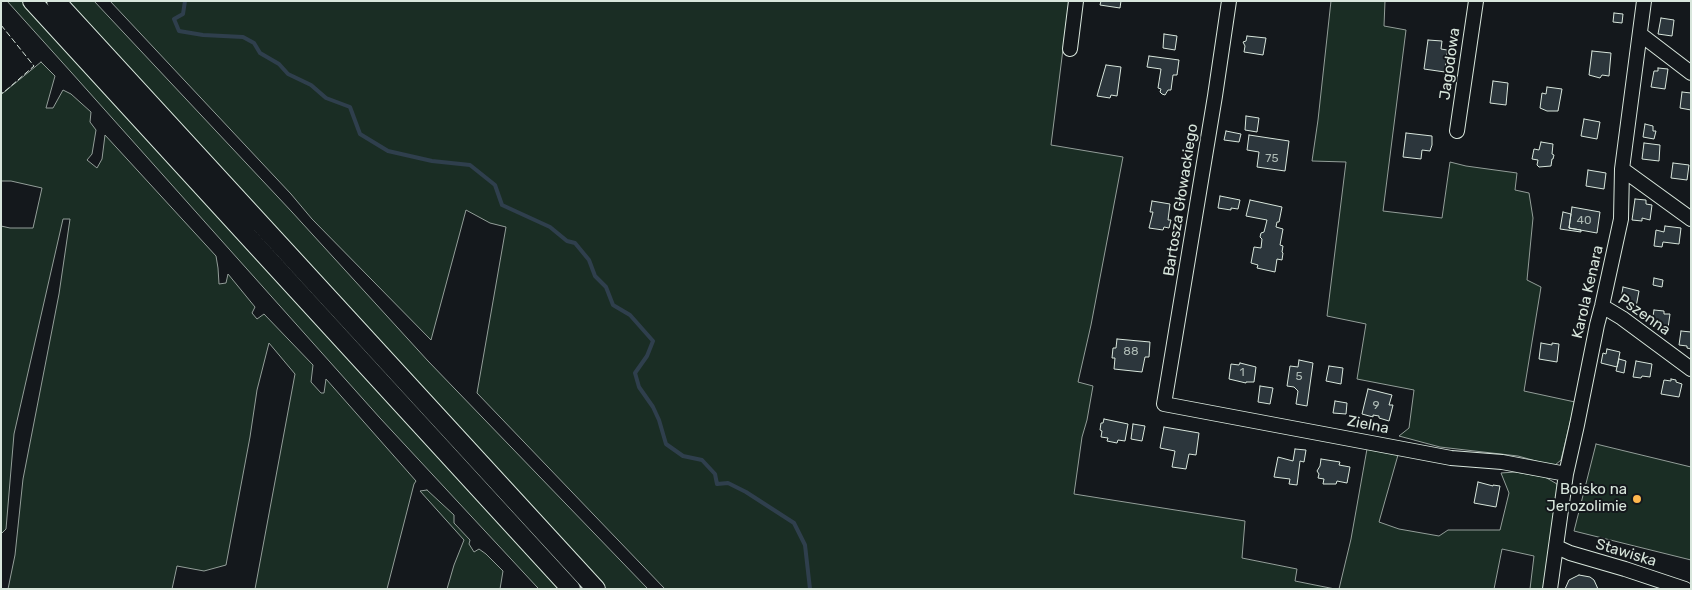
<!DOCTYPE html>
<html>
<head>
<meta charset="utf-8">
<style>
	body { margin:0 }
	#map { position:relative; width:1692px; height:590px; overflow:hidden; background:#14181c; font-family:Rubik,sans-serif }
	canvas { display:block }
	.frame { position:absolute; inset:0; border:2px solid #d8e6dc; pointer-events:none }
</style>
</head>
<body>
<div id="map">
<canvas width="1692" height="590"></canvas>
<div class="frame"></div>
</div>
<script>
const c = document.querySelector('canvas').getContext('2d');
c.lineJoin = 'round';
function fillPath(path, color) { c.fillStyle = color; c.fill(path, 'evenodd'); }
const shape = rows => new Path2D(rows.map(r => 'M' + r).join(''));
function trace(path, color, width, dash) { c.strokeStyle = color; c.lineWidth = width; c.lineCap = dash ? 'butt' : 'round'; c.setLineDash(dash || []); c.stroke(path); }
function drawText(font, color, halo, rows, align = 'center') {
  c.font = font + ' Rubik,sans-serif'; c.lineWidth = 4; c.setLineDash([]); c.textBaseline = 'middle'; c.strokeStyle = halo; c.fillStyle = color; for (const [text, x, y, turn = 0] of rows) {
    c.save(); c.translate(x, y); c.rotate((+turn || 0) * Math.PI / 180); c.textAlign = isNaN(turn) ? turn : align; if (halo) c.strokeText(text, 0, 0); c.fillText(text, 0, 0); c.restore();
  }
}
const green = shape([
	[7,1,22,1,561,589,539,589,537,587,380,418,71,72,7,1],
	[65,1,94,1,109,17,292,212,428,361,648,589,606,589,65,1],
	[110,1,1069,1,1051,145,1123,157,1091,325,1078,382,1093,386,1087,420,1082,437,1074,494,1245,521,1242,558,1297,569,1295,581,1335,589,665,589,477,393,506,227,490,223,466,210,431,340,312,219,291,194,110,1],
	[1331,1,1385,1,1384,26,1406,30,1383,211,1442,218,1450,162,1466,166,1517,173,1515,190,1529,193,1533,218,1527,280,1541,287,1524,391,1575,402,1561,460,1554,466,1518,456,1440,447,1399,436,1409,428,1414,390,1357,379,1366,324,1327,316,1346,162,1312,161,1318,120,1331,1],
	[41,62,55,76,46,108,53,108,63,90,71,94,91,112,90,122,96,130,92,154,87,160,97,168,102,159,105,135,216,256,218,268,219,284,226,283,228,274,255,307,252,313,257,319,264,314,313,365,311,382,321,393,324,393,326,379,416,481,414,484,387,589,255,589,295,374,269,343,257,390,250,437,226,565,204,571,177,566,172,589,8,589,15,555,23,479,59,294,70,219,63,219,14,434,6,529,1,534,1,226,10,228,33,228,42,188,11,181,1,181,1,93,3,93,41,62],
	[1596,444,1691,467,1691,560,1574,531,1596,444],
	[1367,449,1398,455,1379,522,1399,529,1439,536,1448,530,1500,530,1509,493,1501,473,1515,472,1545,477,1557,484,1558,491,1544,589,1530,589,1534,556,1502,549,1494,589,1339,589,1351,539,1367,449],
	[427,490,454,515,454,523,470,540,469,544,474,552,479,549,486,554,503,571,500,589,447,589,454,565,464,540,420,491,427,490]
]);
const stream = shape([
	[185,1,183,14,174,19,179,31,203,35,243,37,254,43,260,53,279,64,288,74,311,85,326,98,350,107,360,134,388,151,432,161,470,165,495,185,502,205,550,227,567,241,575,243,589,260,595,276,606,287,613,305,630,315,653,341,647,356,635,373,639,387,653,407,659,420,666,444,683,456,702,460,715,474,717,484,728,483,746,492,794,523,805,545,810,589]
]);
const building = shape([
	[1101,1,1121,1,1120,8,1100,5,1101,1],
	[1614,13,1623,14,1622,23,1613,22,1614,13],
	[1661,18,1674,20,1672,36,1658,34,1661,18],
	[1164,34,1177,36,1175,50,1163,48,1164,34],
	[1247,36,1266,38,1263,55,1244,52,1245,46,1243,42,1246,41,1247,36],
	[1428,40,1442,41,1441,49,1447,50,1445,72,1424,69,1428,40],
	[1592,51,1611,53,1609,76,1602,75,1600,78,1589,75,1592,51],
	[1149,56,1179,60,1177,75,1173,75,1171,90,1168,90,1165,95,1162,94,1160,92,1161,89,1158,88,1161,69,1147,67,1149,56],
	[1106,65,1121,67,1117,96,1111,95,1110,98,1097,96,1106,65],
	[1658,68,1668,69,1665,89,1651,87,1654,71,1658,71,1658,68],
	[1493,81,1508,83,1506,105,1490,103,1493,81],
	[1547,87,1562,89,1558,111,1547,111,1540,108,1542,93,1546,94,1547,87],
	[1682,92,1691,93,1691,110,1680,108,1682,92],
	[1246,116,1259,118,1257,132,1245,130,1246,116],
	[1584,119,1600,122,1597,139,1581,136,1584,119],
	[1645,124,1653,126,1653,131,1656,131,1654,139,1643,137,1645,124],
	[1226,131,1241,134,1239,142,1224,140,1226,131],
	[1406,133,1432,136,1432,145,1430,151,1422,150,1421,159,1403,157,1406,133],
	[1249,135,1289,141,1285,171,1257,167,1259,152,1247,150,1249,135],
	[1541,142,1553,144,1552,154,1554,155,1553,159,1552,159,1551,166,1539,167,1537,165,1538,160,1532,159,1534,149,1539,150,1541,142],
	[1644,143,1660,145,1659,161,1642,159,1644,143],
	[1673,163,1689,165,1687,180,1671,178,1673,163],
	[1588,170,1606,173,1604,189,1586,186,1588,170],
	[1220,196,1240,200,1238,209,1231,208,1231,210,1218,208,1220,196],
	[1635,199,1646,200,1646,204,1652,205,1650,220,1642,218,1642,221,1632,220,1635,199],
	[1250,200,1282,207,1279,222,1277,222,1276,227,1283,229,1280,245,1283,246,1282,252,1283,253,1282,260,1277,259,1275,272,1257,268,1258,265,1251,263,1254,247,1261,248,1262,239,1260,237,1261,233,1264,232,1267,220,1246,216,1250,200],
	[1152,201,1170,204,1168,220,1171,220,1169,228,1164,227,1163,230,1149,228,1153,212,1150,212,1152,201],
	[1572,207,1600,212,1597,233,1569,228,1572,207],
	[1563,212,1571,214,1569,228,1581,230,1581,232,1560,229,1563,212],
	[1665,226,1681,228,1679,244,1663,242,1662,247,1654,246,1656,230,1664,232,1665,226],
	[1654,278,1663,280,1662,287,1653,285,1654,278],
	[1623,287,1639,291,1636,307,1628,305,1628,300,1621,299,1623,287],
	[1654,310,1664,311,1664,314,1670,314,1668,328,1652,323,1654,310],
	[1681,331,1691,332,1691,349,1687,348,1687,346,1679,345,1681,331],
	[1117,339,1150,342,1149,357,1145,357,1142,372,1114,369,1115,358,1112,358,1113,348,1116,348,1117,339],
	[1541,343,1552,345,1552,343,1559,344,1557,362,1539,359,1541,343],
	[1607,349,1620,352,1617,367,1601,363,1603,353,1606,354,1607,349],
	[1619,359,1626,361,1624,373,1616,371,1619,359],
	[1299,360,1313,363,1307,406,1296,404,1298,391,1294,387,1287,386,1290,366,1298,367,1299,360],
	[1636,361,1652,364,1650,377,1642,376,1641,378,1633,377,1636,361],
	[1240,363,1256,367,1254,382,1246,382,1246,383,1229,379,1231,364,1239,365,1240,363],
	[1329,366,1343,368,1341,384,1326,381,1329,366],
	[1671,379,1676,380,1676,382,1682,384,1679,397,1661,394,1664,380,1671,381,1671,379],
	[1260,386,1273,388,1270,404,1258,402,1260,386],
	[1368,389,1392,395,1389,405,1393,405,1389,421,1379,418,1379,416,1373,415,1373,417,1362,414,1368,389],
	[1335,401,1347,403,1346,414,1333,413,1335,401],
	[1104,419,1128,424,1125,441,1118,440,1117,443,1107,441,1108,438,1101,437,1102,431,1100,430,1101,423,1103,423,1104,419],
	[1133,424,1145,426,1142,441,1131,439,1133,424],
	[1164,427,1199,433,1196,455,1189,454,1186,469,1172,467,1175,451,1160,448,1164,427],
	[1295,449,1306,450,1304,462,1300,461,1297,485,1289,484,1290,479,1274,477,1278,457,1293,461,1295,449],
	[1321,459,1340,462,1339,465,1350,467,1347,483,1337,481,1336,484,1323,484,1324,479,1318,478,1319,474,1317,471,1320,466,1321,459],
	[1478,482,1493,486,1493,485,1500,486,1496,507,1474,503,1478,482],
	[1579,575,1590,577,1594,580,1598,589,1565,589,1569,580,1579,575]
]);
const minor = shape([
	[1229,1,1215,96,1164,404,1451,458,1502,462,1566,474],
	[1640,34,1691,73],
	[1070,49,1076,1],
	[1457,131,1476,1],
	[1622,169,1691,219],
	[1602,306,1622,318,1691,369],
	[1557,547,1570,553,1625,569,1685,589],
	[1550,589,1566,474,1577,425,1597,325,1602,306,1621,219,1622,169,1644,1]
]);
const major = shape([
	[32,1,571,589],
	[56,1,596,589]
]);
const fence = shape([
	[1,25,34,66,3,93,1,93]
]);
const markers = [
	[1637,499,5,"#ffb74d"]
];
const numberNames = [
	["75",1272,159],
	["40",1584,221],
	["88",1131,352],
	["1",1242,373],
	["5",1299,377],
	["9",1376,406]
];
const streetNames = [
	["Jagodowa",1450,64,-82],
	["Bartosza Głowackiego",1181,200,-81],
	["Karola Kenara",1588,292,-77],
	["Pszenna",1644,315,35],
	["Zielna",1368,425,11],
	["Stawiska",1626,553,17]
];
const poiNames = [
	["Boisko na",1627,490],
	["Jerozolimie",1627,507]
];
fillPath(green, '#1a2d24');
trace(green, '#939e99', 1);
trace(stream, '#2f3f4d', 4);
fillPath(building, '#2c363c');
trace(building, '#d8e6dc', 1);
trace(minor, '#d8e6dc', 16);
trace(major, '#d8e6dc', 20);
trace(minor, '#14181c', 14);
trace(major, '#14181c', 18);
trace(fence, '#d8e6dc', 1, [6, 2.5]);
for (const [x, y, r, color] of markers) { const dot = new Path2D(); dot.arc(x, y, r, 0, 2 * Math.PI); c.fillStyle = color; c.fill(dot); trace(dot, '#14181c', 2); }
drawText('12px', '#adbab4', null, numberNames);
drawText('15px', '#d8e6dc', '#14181c', streetNames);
drawText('15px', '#d8e6dc', '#14181c', poiNames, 'right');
</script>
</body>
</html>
